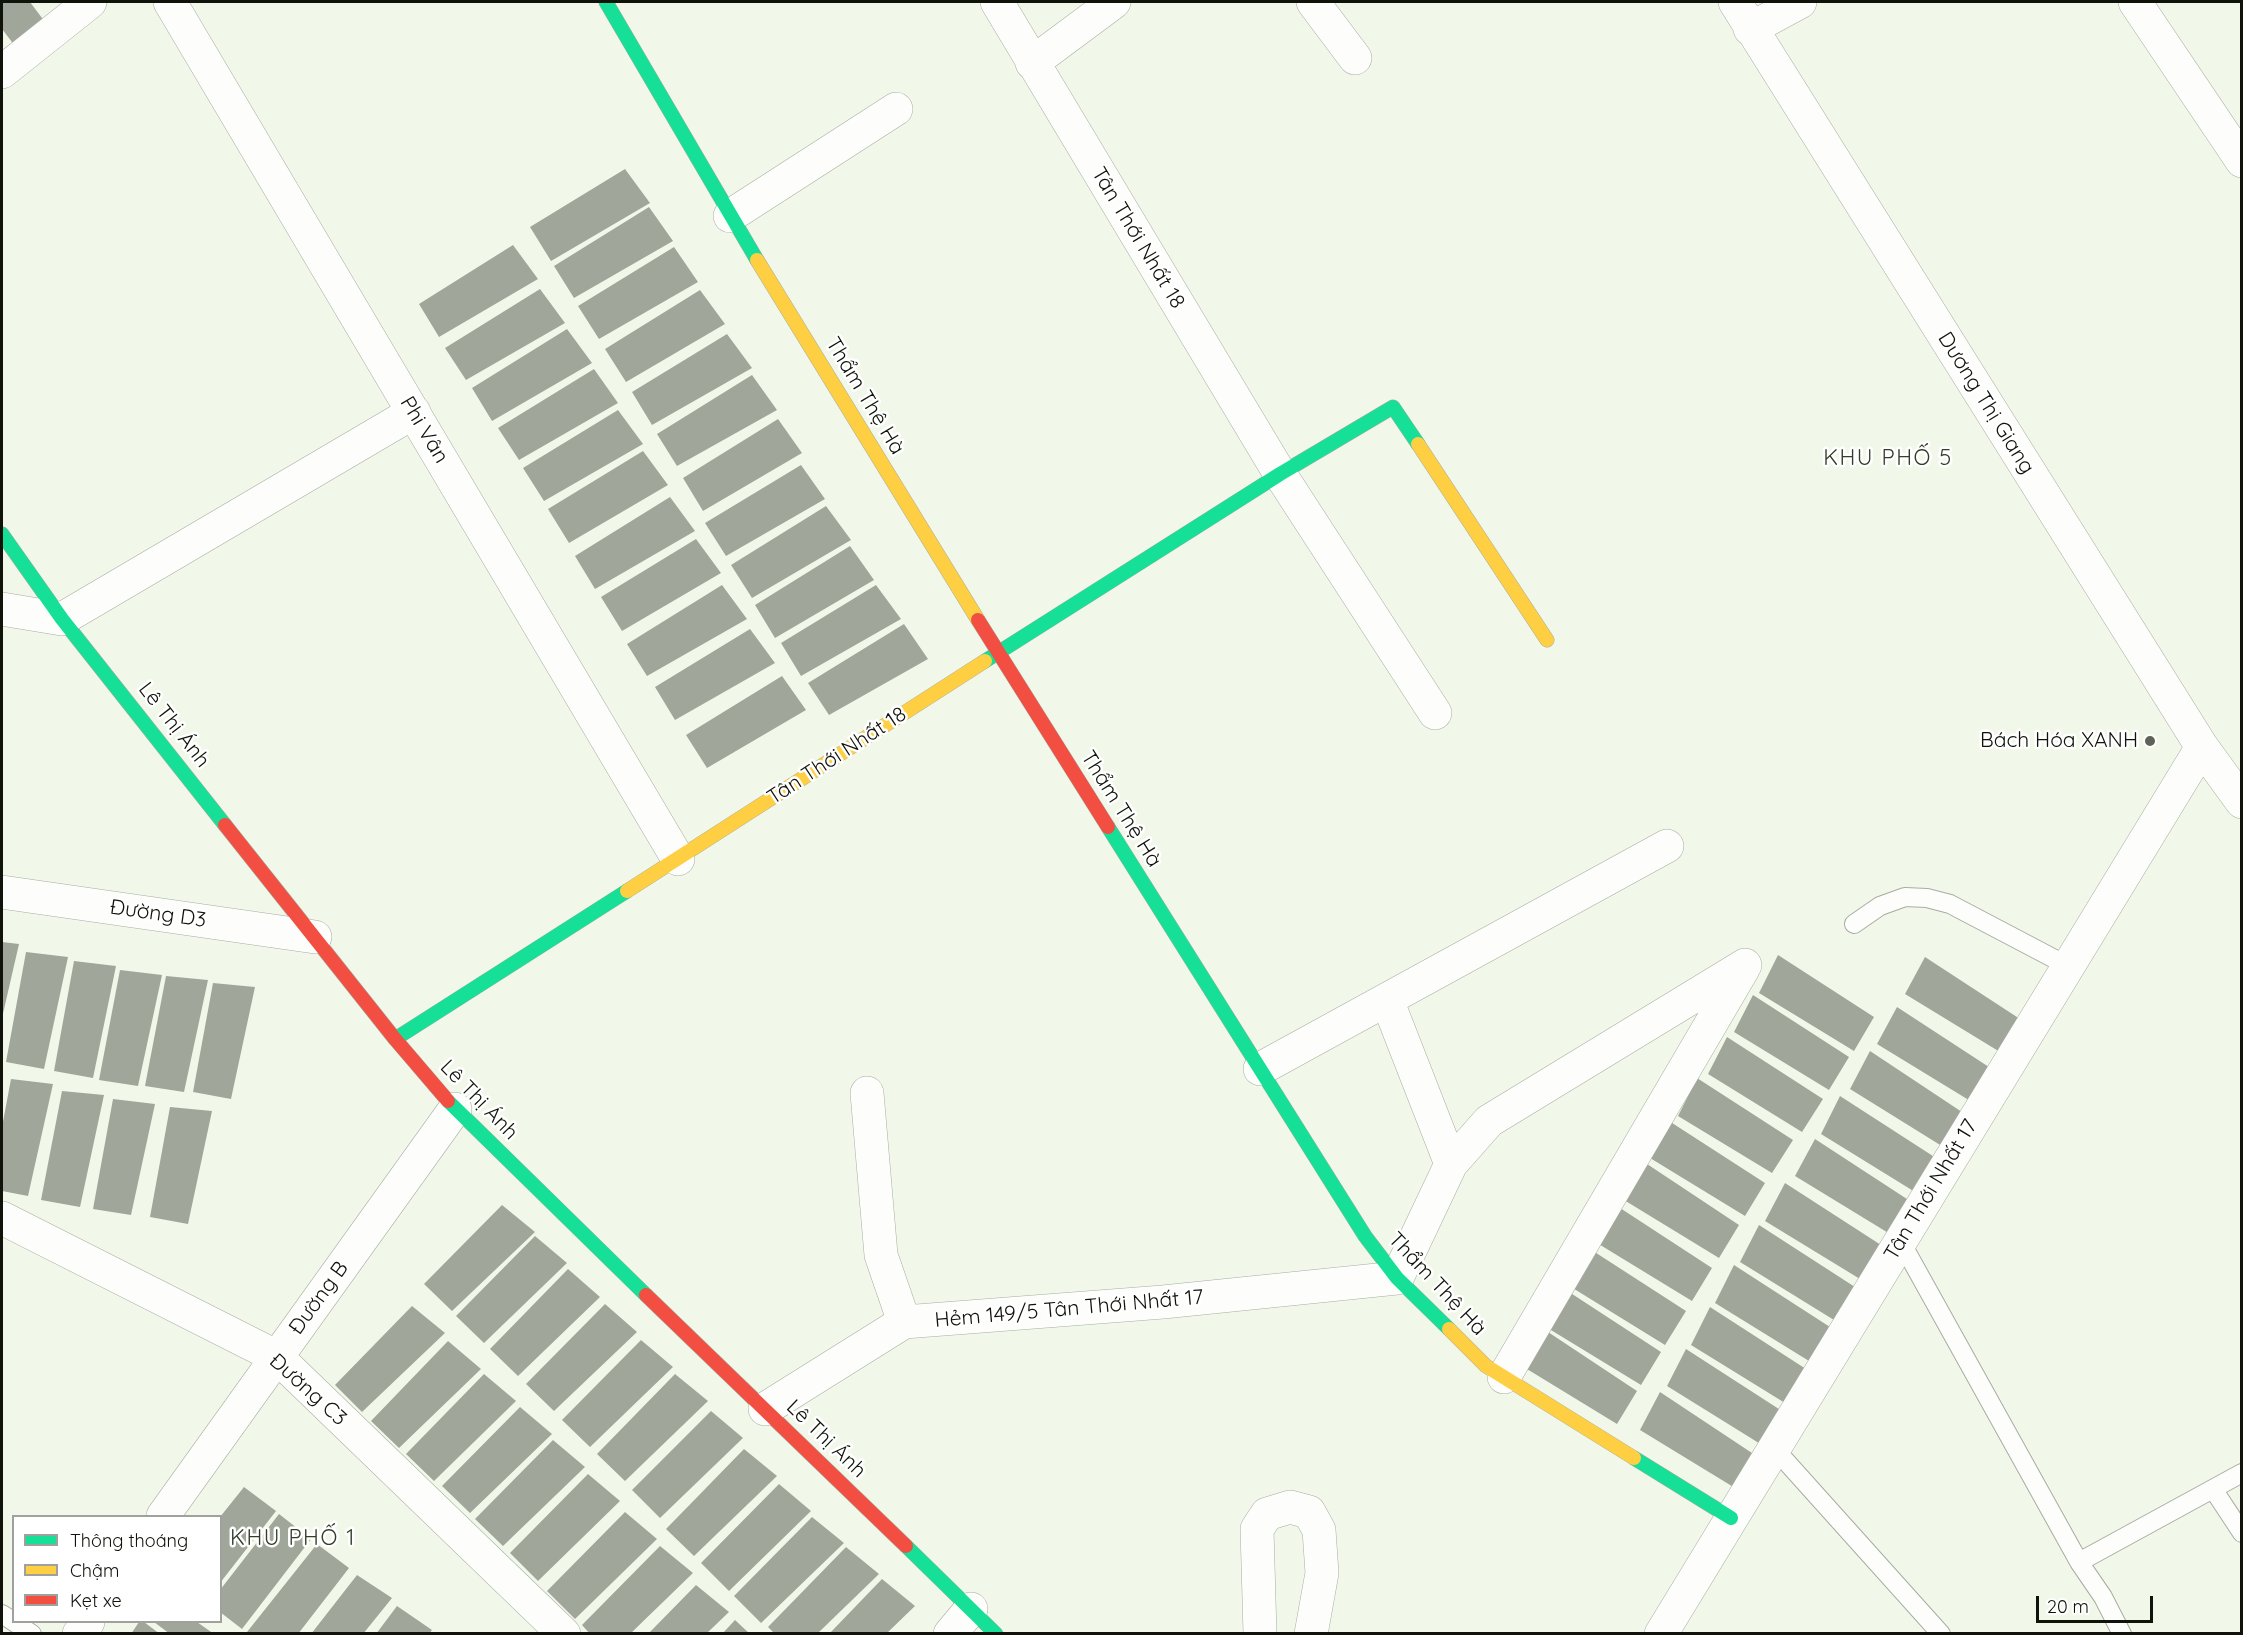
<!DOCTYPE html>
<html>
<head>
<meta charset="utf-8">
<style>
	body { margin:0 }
	#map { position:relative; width:2243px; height:1635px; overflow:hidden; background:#f1f8ea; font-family:Quicksand,sans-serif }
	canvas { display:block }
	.frame { position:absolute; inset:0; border:3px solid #0f130a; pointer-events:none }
	.legend { position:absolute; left:12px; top:1515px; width:210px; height:108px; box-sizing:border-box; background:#fff; border:2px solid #9fa19d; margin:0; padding:8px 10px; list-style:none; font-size:18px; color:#0f130a }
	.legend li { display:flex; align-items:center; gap:12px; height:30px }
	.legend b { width:30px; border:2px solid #9fa19d }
	.scale { position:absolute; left:2036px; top:1596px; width:117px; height:27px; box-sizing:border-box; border:3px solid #0f130a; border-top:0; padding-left:8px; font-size:18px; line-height:21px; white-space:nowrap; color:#0f130a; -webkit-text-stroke:4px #fff; paint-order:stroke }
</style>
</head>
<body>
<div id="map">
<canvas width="2243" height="1635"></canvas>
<div class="frame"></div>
<ul class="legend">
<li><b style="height:8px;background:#16e098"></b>Thông thoáng</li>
<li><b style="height:8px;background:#ffcf43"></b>Chậm</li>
<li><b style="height:8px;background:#f24e42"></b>Kẹt xe</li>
</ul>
<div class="scale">20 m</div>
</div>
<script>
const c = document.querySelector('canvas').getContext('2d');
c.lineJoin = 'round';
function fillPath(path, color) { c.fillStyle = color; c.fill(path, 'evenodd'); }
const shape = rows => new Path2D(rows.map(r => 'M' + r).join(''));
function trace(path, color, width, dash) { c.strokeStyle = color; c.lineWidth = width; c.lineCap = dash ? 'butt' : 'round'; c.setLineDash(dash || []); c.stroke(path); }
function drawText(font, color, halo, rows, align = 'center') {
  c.font = font + ' Quicksand,sans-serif'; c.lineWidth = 5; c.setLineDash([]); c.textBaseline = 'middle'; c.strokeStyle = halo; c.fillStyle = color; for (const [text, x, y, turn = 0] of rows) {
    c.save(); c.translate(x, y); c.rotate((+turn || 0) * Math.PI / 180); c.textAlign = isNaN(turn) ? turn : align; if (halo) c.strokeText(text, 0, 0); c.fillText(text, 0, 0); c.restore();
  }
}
const building = shape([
	[2,2,30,2,45,22,15,46,2,29],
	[625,169,650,203,551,261,530,227],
	[649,207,673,241,574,298,554,266],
	[513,245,538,279,439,337,419,304],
	[674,247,698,282,599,339,578,306],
	[540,289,565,323,466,380,445,348],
	[700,290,725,324,626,382,605,349],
	[567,329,592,363,492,421,472,388],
	[727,334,752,368,652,425,632,392],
	[594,369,618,403,519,460,498,428],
	[752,375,777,410,677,466,657,434],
	[618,410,643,444,544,501,523,468],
	[778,419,802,453,703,511,683,478],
	[643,451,668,485,569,543,548,509],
	[801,465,825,499,726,556,705,523],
	[670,497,695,531,595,589,575,556],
	[826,506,851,540,752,598,731,565],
	[696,539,721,573,622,631,601,597],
	[850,546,874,580,775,638,755,605],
	[722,585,747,619,647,676,627,644],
	[876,585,901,619,801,676,781,643],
	[904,624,928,659,829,715,808,683],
	[750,629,775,663,675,720,655,687],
	[782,676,806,710,707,768,686,735],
	[2,942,19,944,2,1018],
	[26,952,68,957,44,1069,6,1062],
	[1778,955,1874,1017,1854,1051,1759,993],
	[1925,957,2020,1019,2000,1052,1905,994],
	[74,961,116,966,93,1078,54,1071],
	[120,970,162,975,138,1086,99,1080],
	[166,976,208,980,184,1092,145,1086],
	[213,983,255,987,231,1099,193,1092],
	[1753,995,1849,1057,1829,1090,1734,1032],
	[1897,1007,1992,1069,1972,1102,1877,1044],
	[1727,1037,1823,1099,1802,1132,1708,1074],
	[1870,1051,1965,1114,1945,1148,1850,1089],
	[1697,1078,1793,1140,1772,1173,1678,1116],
	[11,1079,53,1084,28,1196,2,1191,2,1127],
	[62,1091,104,1095,80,1207,41,1200],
	[1840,1096,1936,1158,1915,1192,1821,1134],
	[113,1099,155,1104,131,1215,93,1209],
	[170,1107,212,1111,188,1224,150,1217],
	[1669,1121,1765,1183,1745,1216,1650,1158],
	[1815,1139,1910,1201,1890,1234,1795,1176],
	[1644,1162,1739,1225,1719,1258,1624,1200],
	[1785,1183,1881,1245,1860,1279,1765,1221],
	[502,1205,535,1232,452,1311,424,1284],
	[1617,1206,1712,1268,1692,1301,1597,1243],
	[1759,1225,1855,1287,1834,1320,1740,1262],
	[535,1236,567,1263,484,1343,456,1316],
	[1590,1249,1686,1311,1665,1345,1571,1287],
	[1734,1265,1830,1327,1809,1361,1715,1303],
	[568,1269,600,1297,518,1376,490,1349],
	[1566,1290,1661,1352,1641,1385,1546,1327],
	[605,1304,637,1332,554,1411,526,1384],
	[412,1306,445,1333,362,1412,335,1385],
	[1710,1307,1806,1369,1785,1403,1691,1345],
	[1542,1328,1637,1391,1617,1424,1522,1366],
	[641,1340,673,1367,590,1447,562,1420],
	[448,1341,481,1369,399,1448,371,1421],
	[1686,1349,1782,1411,1762,1445,1667,1386],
	[484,1374,516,1401,434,1481,406,1454],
	[675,1374,708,1401,625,1481,597,1454],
	[1660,1392,1755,1455,1735,1488,1640,1430],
	[520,1407,552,1434,470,1513,442,1486],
	[711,1411,743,1438,660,1518,632,1490],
	[553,1440,585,1467,503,1546,475,1519],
	[744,1449,777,1476,694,1556,666,1529],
	[588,1474,620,1501,538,1581,510,1553],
	[779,1484,811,1511,729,1591,701,1563],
	[244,1487,276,1511,220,1583,220,1517],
	[625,1512,657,1539,575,1619,547,1591],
	[279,1514,311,1539,242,1629,220,1612,220,1590],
	[812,1517,844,1543,761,1623,734,1596],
	[317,1544,349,1568,298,1634,249,1634,247,1632],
	[660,1546,693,1573,630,1634,590,1634,582,1625],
	[846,1547,879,1574,817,1634,775,1634,768,1627],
	[357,1575,392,1598,363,1634,311,1634],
	[882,1579,915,1606,886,1634,829,1634],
	[696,1585,729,1612,706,1634,648,1634],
	[397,1606,432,1630,429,1634,376,1634],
	[735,1620,750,1634,722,1634],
	[139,1622,144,1622,160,1634,131,1634],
	[154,1622,197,1622,214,1634,170,1634]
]);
const lane = shape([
	[1854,924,1880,906,1905,897,1927,898,1950,904,2068,966],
	[1900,1240,2079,1562,2103,1597,2122,1634],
	[1774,1448,1941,1634],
	[2213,1489,2242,1533],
	[2079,1562,2242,1473],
	[2,1614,32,1634]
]);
const street = shape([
	[170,2,678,859],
	[997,2,1280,474,1435,713],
	[1313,2,1355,58],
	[1735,2,2202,747,2242,802],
	[2135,2,2242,161],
	[1750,29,1800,2],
	[1032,63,1114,2],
	[2,72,90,2],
	[730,216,896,109],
	[2,609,62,619,414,412],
	[2,892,315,937],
	[1387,1000,1451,1164],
	[1260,1069,1667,846],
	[867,1093,881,1255,904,1322],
	[2,1218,277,1357,564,1634],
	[1504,1377,1743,969],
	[765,1409,904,1322,1163,1302,1397,1278,1451,1164,1489,1121,1745,965],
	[163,1516,455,1109],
	[79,1634,88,1622],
	[950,1634,971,1609],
	[1260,1634,1257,1529,1267,1514,1290,1507,1309,1512,1319,1530,1322,1573,1311,1634],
	[1661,1634,2202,747]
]);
const fast = shape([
	[606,2,757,260],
	[2,534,62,619,225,825],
	[985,661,1280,474,1393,407,1418,444],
	[1108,827,1365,1236,1397,1278,1449,1329],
	[395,1039,627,891],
	[448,1101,646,1295],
	[1634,1458,1731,1518],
	[906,1546,996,1634]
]);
const slow = shape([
	[757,260,978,620],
	[1418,444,1547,640],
	[627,891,985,661],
	[1449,1329,1486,1366,1634,1458]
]);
const jam = shape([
	[978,620,1108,827],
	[225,825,395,1039,448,1101],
	[646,1295,906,1546]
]);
const markers = [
	[2150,741,6,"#5e6358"]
];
const streetNames = [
	["Tân Thới Nhất 18",1138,238,59],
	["Thẩm Thệ Hà",865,396,59],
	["Dương Thị Giang",1986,403,58],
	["Phi Vân",424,430,59],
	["Lê Thị Ánh",174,725,52],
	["Tân Thới Nhất 18",837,756,-33],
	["Thẩm Thệ Hà",1121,809,58],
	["Đường D3",158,914,8],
	["Lê Thị Ánh",479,1100,46],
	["Tân Thới Nhất 17",1931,1190,-59],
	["Thẩm Thệ Hà",1437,1284,47],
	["Đường B",319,1298,-54],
	["Hẻm 149/5 Tân Thới Nhất 17",1069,1309,-5],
	["Đường C3",308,1390,42],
	["Lê Thị Ánh",826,1439,44]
];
const poiNames = [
	["Bách Hóa XANH",2138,741]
];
const neighbourhoodNames = [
	["KHU PHỐ 5",1888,458],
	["KHU PHỐ 1",293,1538]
];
fillPath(building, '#a1a69b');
trace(lane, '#a7aca1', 20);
trace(street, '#a7aca1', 34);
trace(fast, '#a7aca1', 15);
trace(slow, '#a7aca1', 15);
trace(jam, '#a7aca1', 15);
trace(lane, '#fdfefc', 18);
trace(street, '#fdfefc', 33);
trace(fast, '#16e098', 14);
trace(slow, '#ffcf43', 14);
trace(jam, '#f24e42', 14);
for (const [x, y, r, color] of markers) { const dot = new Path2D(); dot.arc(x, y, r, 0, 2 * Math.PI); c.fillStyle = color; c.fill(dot); trace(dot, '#fff', 2); }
drawText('21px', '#0f130a', '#fff', streetNames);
drawText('21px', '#0f130a', '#fff', poiNames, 'right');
c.letterSpacing = '1.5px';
drawText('22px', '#333d29', '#fff', neighbourhoodNames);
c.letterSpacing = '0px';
</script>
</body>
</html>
